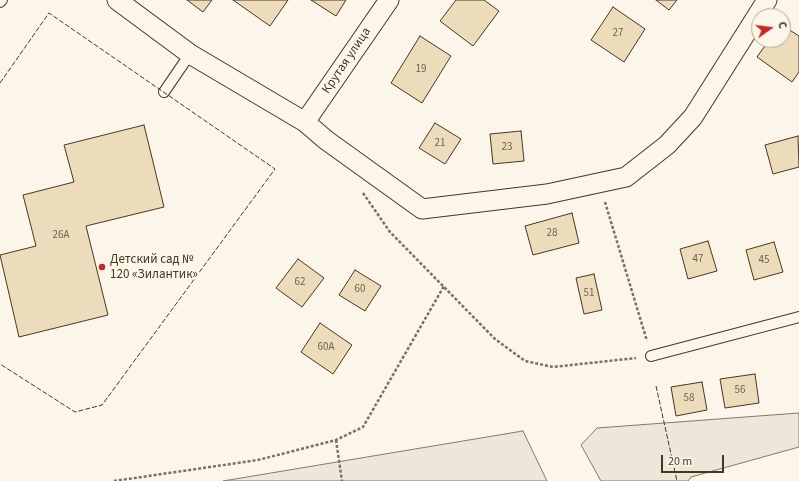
<!DOCTYPE html>
<html>
<head>
<meta charset="utf-8">
<style>
	body { margin:0 }
	#map { position:relative; width:799px; height:481px; overflow:hidden; background:#fbf6e9; font-family:"Source Sans 3",sans-serif }
	canvas { display:block }
	.north { position:absolute; left:751px; top:8px; width:40px; height:40px; box-sizing:border-box; background:#fbf6e9; border:1px solid #b4a999; border-radius:50%; rotate:76deg; font-size:11px; font-weight:700; line-height:16px; text-align:center; color:#4a3520 }
	.north::after { content:''; display:block; margin:auto; width:14px; height:18px; background:#c62828; clip-path:polygon(50% 0,100% 100%,50% 72%,0 100%) }
	.scale { position:absolute; left:661px; top:455px; width:63px; height:18px; box-sizing:border-box; border:2px solid #4a3520; border-top:0; padding-left:5px; font-size:12px; line-height:14px; white-space:nowrap; color:#4a3520; -webkit-text-stroke:3px #fbf6e9; paint-order:stroke }
</style>
</head>
<body>
<div id="map">
<canvas width="799" height="481"></canvas>
<div class="north">С</div>
<div class="scale">20 m</div>
</div>
<script>
const c = document.querySelector('canvas').getContext('2d');
c.lineJoin = 'round';
function fillPath(path, color) { c.fillStyle = color; c.fill(path, 'evenodd'); }
const shape = rows => new Path2D(rows.map(r => 'M' + r).join(''));
function trace(path, color, width, dash) { c.strokeStyle = color; c.lineWidth = width; c.lineCap = dash ? 'butt' : 'round'; c.setLineDash(dash || []); c.stroke(path); }
function drawText(font, color, halo, rows, align = 'center') {
  c.font = font + ' "Source Sans 3",sans-serif'; c.lineWidth = 3; c.setLineDash([]); c.textBaseline = 'middle'; c.strokeStyle = halo; c.fillStyle = color; for (const [text, x, y, turn = 0] of rows) {
    c.save(); c.translate(x, y); c.rotate((+turn || 0) * Math.PI / 180); c.textAlign = isNaN(turn) ? turn : align; if (halo) c.strokeText(text, 0, 0); c.fillText(text, 0, 0); c.restore();
  }
}
const green = shape([
	[799,413,799,447,691,477,688,481,601,481,581,445,597,428,799,413],
	[523,431,547,481,223,481,523,431]
]);
const building = shape([
	[187,0,212,0,203,12,187,0],
	[233,0,288,0,270,26,233,0],
	[311,0,346,0,336,16,311,0],
	[456,0,484,0,499,11,473,46,440,21,456,0],
	[656,0,677,0,669,10,656,0],
	[613,7,645,29,624,62,591,40,613,7],
	[788,29,799,36,799,72,792,82,757,57,769,40,783,40,783,34,785,35,788,29],
	[420,36,451,56,422,103,391,83,420,36],
	[435,123,461,139,445,164,419,148,435,123],
	[144,125,164,207,86,226,108,315,19,337,0,255,36,246,23,195,74,182,64,145,144,125],
	[521,131,524,161,493,164,490,134,521,131],
	[798,136,799,167,773,174,765,145,798,136],
	[572,213,579,243,533,255,525,226,572,213],
	[708,241,717,271,688,279,680,249,708,241],
	[774,242,783,272,754,280,746,250,774,242],
	[298,259,324,278,302,307,276,288,298,259],
	[355,270,381,286,365,311,339,295,355,270],
	[594,274,602,310,584,314,576,278,594,274],
	[320,323,352,345,333,374,301,352,320,323],
	[755,374,759,403,725,408,720,379,755,374],
	[702,382,707,410,676,416,671,387,702,382]
]);
const path = shape([
	[363,193,390,232,495,339,525,361,553,367,636,358],
	[605,202,647,341],
	[336,440,342,481],
	[114,481,258,460,336,440,363,427,444,286]
]);
const lane = shape([
	[0,2,2,0],
	[164,92,190,54],
	[651,356,799,317]
]);
const street = shape([
	[117,0,190,54,305,122,326,140,422,209,547,194,626,177,667,145,693,117,767,0],
	[305,122,389,0]
]);
const fence = shape([
	[0,83,49,13,275,169,102,405,75,412,0,364],
	[656,386,677,481]
]);
const markers = [
	[102,267,4,"#c62828"]
];
const numberNames = [
	["27",618,34],
	["19",421,70],
	["21",440,144],
	["23",507,148],
	["28",552,234],
	["26А",61,236],
	["47",698,260],
	["45",764,261],
	["62",300,283],
	["60",360,290],
	["51",589,294],
	["60А",326,348],
	["56",740,391],
	["58",689,399]
];
const streetNames = [
	["Крутая улица",347,61,-56]
];
const poiNames = [
	["Детский сад №",110,260],
	["120 «Зилантик»",110,275]
];
fillPath(green, '#ede6d9');
trace(green, '#887966', 1);
fillPath(building, '#ecdcbc');
trace(building, '#4a3520', 1);
trace(lane, '#4a3520', 12);
trace(street, '#4a3520', 21);
trace(path, '#7f6f5c', 2.5, [3, 2]);
trace(lane, '#fbf6e9', 10);
trace(street, '#fbf6e9', 19);
trace(fence, '#4a3520', 1, [5, 2]);
for (const [x, y, r, color] of markers) { const dot = new Path2D(); dot.arc(x, y, r, 0, 2 * Math.PI); c.fillStyle = color; c.fill(dot); trace(dot, '#fbf6e9', 1.5); }
drawText('11px', '#725f47', null, numberNames);
drawText('13px', '#4a3520', '#fbf6e9', streetNames);
drawText('13px', '#4a3520', '#fbf6e9', poiNames, 'left');
</script>
</body>
</html>
